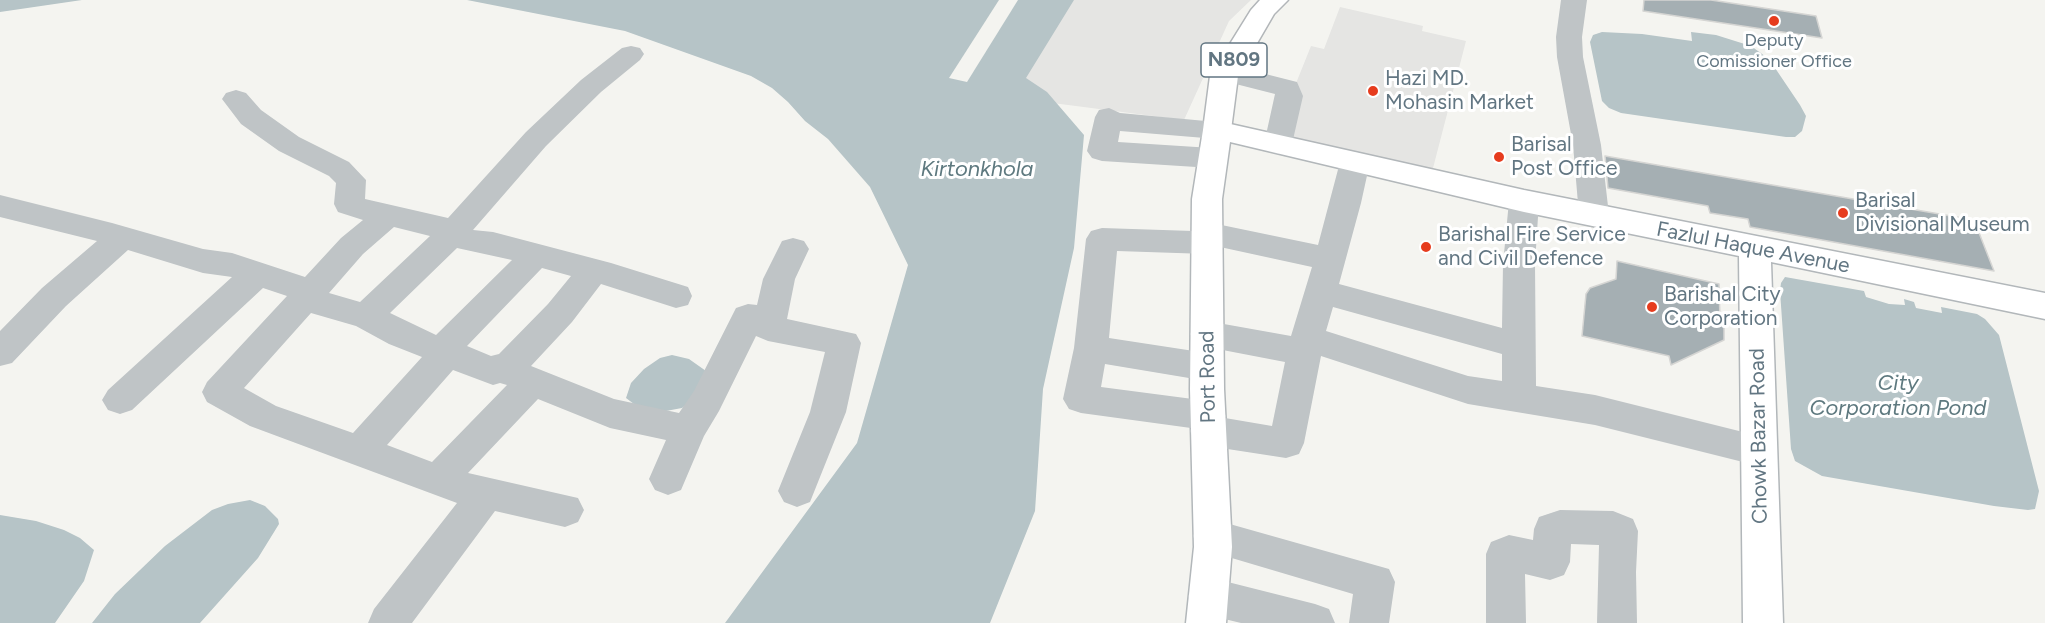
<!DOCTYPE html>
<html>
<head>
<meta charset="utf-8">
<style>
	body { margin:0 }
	canvas { display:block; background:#f4f4f0 }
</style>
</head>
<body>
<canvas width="2045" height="623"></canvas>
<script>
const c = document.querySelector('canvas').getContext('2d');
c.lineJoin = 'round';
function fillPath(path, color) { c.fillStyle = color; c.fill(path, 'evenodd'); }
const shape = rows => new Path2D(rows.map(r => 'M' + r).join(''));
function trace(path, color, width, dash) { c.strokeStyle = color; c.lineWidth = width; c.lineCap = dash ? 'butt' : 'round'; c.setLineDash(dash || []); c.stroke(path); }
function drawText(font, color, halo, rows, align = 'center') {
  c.font = font + ' Figtree,sans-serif'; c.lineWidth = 6; c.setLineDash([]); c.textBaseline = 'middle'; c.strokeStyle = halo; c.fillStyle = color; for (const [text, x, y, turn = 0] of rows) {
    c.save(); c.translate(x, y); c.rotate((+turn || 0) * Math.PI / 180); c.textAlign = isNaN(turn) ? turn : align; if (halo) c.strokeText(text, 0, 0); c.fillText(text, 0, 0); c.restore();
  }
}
const built = shape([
	[983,0,1251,0,1229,21,1184,120,1014,98],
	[1340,7,1423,26,1422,31,1466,41,1432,172,1276,133,1311,46,1324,49]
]);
const water = shape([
	[0,0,82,0,0,12],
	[467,0,1074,0,1026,78,1047,92,1084,135,1074,248,1043,389,1035,511,990,623,725,623,857,443,908,265,870,187,828,139,805,121,788,102,772,88,751,76,625,31],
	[1602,32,1642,34,1692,41,1691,32,1716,35,1751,46,1769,59,1800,105,1806,116,1802,131,1795,137,1786,137,1621,113,1609,108,1602,101,1590,42,1593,35],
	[1785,277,1864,291,1866,297,1889,304,1905,305,1904,299,1914,302,1916,308,1942,313,1941,307,1977,314,1985,319,1999,335,2039,491,2035,509,2028,510,1994,506,1822,476,1795,461,1791,449,1780,291,1781,283],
	[672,355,689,359,706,371,695,398,682,408,655,413,638,407,626,398,631,383,644,369,660,358],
	[250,500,265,506,278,519,279,524,258,558,200,623,92,623,115,594,165,546,212,510,228,504],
	[0,515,36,521,64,530,80,538,94,550,84,581,55,623,0,623]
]);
const pier = shape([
	[999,0,1018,0,967,82,949,78]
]);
const building = shape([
	[1644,0,1711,0,1816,16,1822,38,1643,11,1644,0],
	[1605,156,1974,220,1994,271,1750,227,1748,219,1710,213,1708,206,1608,188,1605,156],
	[1617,261,1719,284,1720,320,1724,323,1724,340,1671,365,1669,356,1582,336,1586,294,1590,288,1616,279,1617,261]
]);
const minor = shape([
	[1561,0,1587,0,1582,37,1583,57,1601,145,1609,215,1605,223,1594,226,1583,223,1579,215,1573,145,1557,57,1556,37,1561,0],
	[631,46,640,48,644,54,640,60,601,92,546,146,473,230,493,232,611,263,688,287,692,296,688,305,676,308,601,284,572,322,531,366,614,399,679,413,694,391,736,308,748,304,757,305,763,279,782,241,793,238,804,241,809,249,795,279,787,319,856,334,861,343,846,412,810,502,797,507,784,502,778,491,810,412,825,352,768,341,756,336,719,411,704,436,681,490,668,495,655,490,649,479,666,440,610,428,538,399,468,473,578,498,584,510,578,522,565,527,495,511,412,623,368,623,374,609,457,503,250,426,207,402,202,392,207,382,287,296,263,288,132,410,120,414,108,410,102,400,108,390,232,277,203,273,128,250,66,306,12,363,0,366,0,331,42,288,97,241,0,217,0,195,112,223,203,249,232,253,305,277,341,238,363,220,338,212,334,204,336,183,329,176,279,151,241,124,222,99,226,93,236,90,246,93,261,110,299,137,349,162,366,180,365,199,448,218,526,132,581,80,622,48,631,46],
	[394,227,430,236,360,302,329,293,363,254,394,227],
	[457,248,512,260,436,335,390,313,457,248],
	[542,268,571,276,548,304,499,354,491,356,467,346,542,268],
	[311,313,356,326,389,344,422,357,353,433,276,406,244,388,311,313],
	[453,370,493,385,500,383,507,385,432,462,387,445,453,370],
	[1226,64,1297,82,1303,96,1292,144,1288,151,1278,154,1268,151,1264,144,1275,94,1216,79,1212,73,1216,67,1226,64],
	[1109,108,1120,113,1227,123,1231,130,1227,137,1217,139,1120,131,1118,142,1212,148,1222,151,1227,158,1222,165,1212,168,1102,161,1092,158,1087,151,1095,117,1099,110,1109,108],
	[1355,152,1365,155,1370,162,1361,203,1339,284,1502,328,1503,264,1509,201,1513,193,1524,190,1535,193,1539,201,1535,264,1536,386,1595,395,1759,436,1772,440,1777,451,1772,462,1759,466,1595,425,1468,404,1321,356,1304,443,1299,454,1286,458,1208,446,1195,442,1190,431,1191,428,1081,413,1069,409,1063,399,1074,348,1086,239,1091,231,1102,228,1193,231,1196,225,1207,222,1318,245,1340,162,1345,155,1355,152],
	[1220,247,1312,267,1291,336,1207,321,1195,325,1190,334,1195,343,1207,347,1285,362,1272,426,1225,418,1226,416,1221,406,1208,401,1101,387,1105,364,1207,381,1219,377,1224,367,1219,357,1207,353,1109,338,1117,251,1207,254,1218,251,1220,247],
	[1333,307,1502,354,1502,381,1468,376,1326,331,1333,307],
	[1560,510,1613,511,1633,519,1638,531,1636,572,1637,623,1597,623,1599,545,1571,544,1570,562,1564,575,1550,580,1525,574,1526,623,1486,623,1486,554,1491,542,1509,535,1533,540,1534,529,1539,517,1560,510],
	[1212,519,1389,569,1395,582,1389,623,1349,623,1353,594,1198,548,1193,536,1198,524,1212,519],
	[1208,577,1315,604,1329,609,1335,623,1241,623,1208,615,1194,609,1188,596,1194,583,1208,577]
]);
const major = shape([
	[1217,121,1524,190,2045,293,2045,319,1771,262,1783,623,1743,623,1739,256,1524,212,1230,142,1222,199,1224,389,1232,547,1226,623,1186,623,1194,547,1190,389,1192,199,1203,130,1207,123,1217,121]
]);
const highway = shape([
	[1260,0,1288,0,1274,14,1238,76,1231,130,1227,137,1217,139,1207,137,1203,130,1210,76,1251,10,1260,0]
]);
const markers = [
	[1774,21,6,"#e63c1e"],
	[1373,91,6,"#e63c1e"],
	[1499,157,6,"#e63c1e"],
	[1843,213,6,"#e63c1e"],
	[1426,247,6,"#e63c1e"],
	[1652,307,6,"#e63c1e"]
];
const farPoinames = [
	["Deputy",1774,41],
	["Comissioner Office",1774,62]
];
const shields = [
	[1234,60,66]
];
const shieldNames = [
	["N809",1234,60]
];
const poiNames = [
	["Hazi MD.",1385,79],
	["Mohasin Market",1385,103],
	["Barisal",1511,145],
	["Post Office",1511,169],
	["Barisal",1855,201],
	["Divisional Museum",1855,225],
	["Barishal Fire Service",1438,235],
	["and Civil Defence",1438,259],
	["Barishal City",1664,295],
	["Corporation",1664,319]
];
const streetNames = [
	["Fazlul Haque Avenue",1753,248,11],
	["Port Road",1208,377,-91],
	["Chowk Bazar Road",1759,436,-91]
];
const waterNames = [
	["Kirtonkhola",977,170],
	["City",1898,384],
	["Corporation Pond",1898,409]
];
fillPath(built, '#e5e5e3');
fillPath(water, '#b6c4c7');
fillPath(pier, '#f4f4f0');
fillPath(building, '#a5afb3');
trace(building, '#d5d5d3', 1.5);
trace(major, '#b2b7ba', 3);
trace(highway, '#b2b6b9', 3);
fillPath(minor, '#bfc4c6');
fillPath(major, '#fff');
fillPath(highway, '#fff');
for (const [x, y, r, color] of markers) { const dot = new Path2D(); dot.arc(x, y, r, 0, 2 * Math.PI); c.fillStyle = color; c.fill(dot); trace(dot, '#fff', 2); }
drawText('18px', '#627682', '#fff', farPoinames);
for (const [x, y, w] of shields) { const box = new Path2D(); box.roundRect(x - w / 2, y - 17, w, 34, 4.5); c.fillStyle = '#fff'; c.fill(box); trace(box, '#627682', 1.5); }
drawText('bold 20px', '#627682', null, shieldNames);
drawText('21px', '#627682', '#fff', poiNames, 'left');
drawText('21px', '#627682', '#fff', streetNames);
drawText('italic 22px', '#5e797f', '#fff', waterNames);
</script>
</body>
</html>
